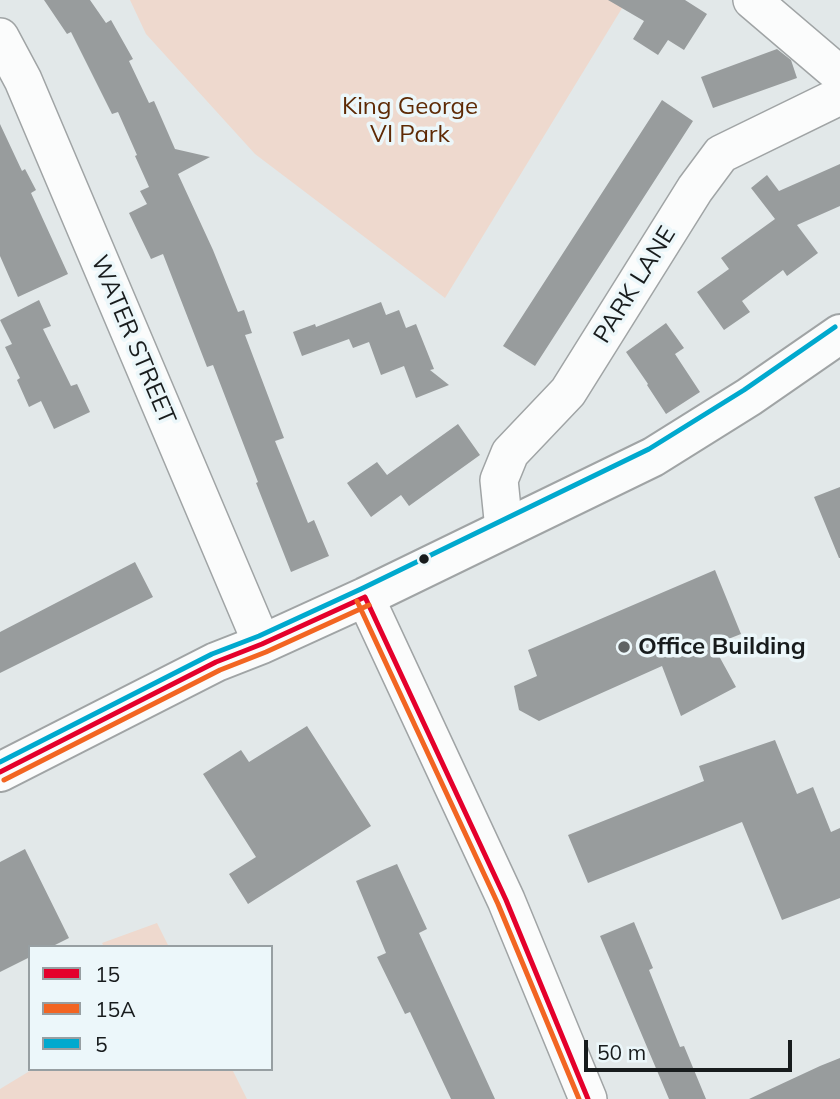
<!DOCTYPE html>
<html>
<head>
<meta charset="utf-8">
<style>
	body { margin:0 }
	#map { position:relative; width:840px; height:1099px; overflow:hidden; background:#e2e8e9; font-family:Mulish,sans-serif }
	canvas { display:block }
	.legend { position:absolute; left:28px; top:945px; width:245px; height:126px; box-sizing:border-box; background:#ecf7fa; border:2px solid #979fa2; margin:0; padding:9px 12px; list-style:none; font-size:21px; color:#181c1d }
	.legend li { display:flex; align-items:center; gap:14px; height:35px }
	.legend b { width:35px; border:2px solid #979fa2 }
	.scale { position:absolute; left:584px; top:1040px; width:208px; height:32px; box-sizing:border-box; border:4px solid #181c1d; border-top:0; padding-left:9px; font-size:21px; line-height:24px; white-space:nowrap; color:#181c1d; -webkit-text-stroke:5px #ecf7fa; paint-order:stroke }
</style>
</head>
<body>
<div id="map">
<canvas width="840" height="1099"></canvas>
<ul class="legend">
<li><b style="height:9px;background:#e4002b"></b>15</li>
<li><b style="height:9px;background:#f26522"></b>15A</li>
<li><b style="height:9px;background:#00a9ce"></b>5</li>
</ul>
<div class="scale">50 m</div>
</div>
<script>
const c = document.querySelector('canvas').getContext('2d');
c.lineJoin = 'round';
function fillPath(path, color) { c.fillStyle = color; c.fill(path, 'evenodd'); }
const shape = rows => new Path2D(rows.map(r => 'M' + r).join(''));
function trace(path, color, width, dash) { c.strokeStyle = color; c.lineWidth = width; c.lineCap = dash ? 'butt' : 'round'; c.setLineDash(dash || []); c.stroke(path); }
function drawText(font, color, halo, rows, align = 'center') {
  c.font = font + ' Mulish,sans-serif'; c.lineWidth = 7; c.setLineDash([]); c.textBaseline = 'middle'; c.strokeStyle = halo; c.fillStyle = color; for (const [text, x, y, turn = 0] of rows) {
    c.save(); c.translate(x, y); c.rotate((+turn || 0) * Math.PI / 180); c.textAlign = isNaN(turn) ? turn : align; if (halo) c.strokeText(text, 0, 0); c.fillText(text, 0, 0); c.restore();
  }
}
const green = shape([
	[130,0,627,0,445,298,255,154,146,34],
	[157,923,169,947,104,947,102,943],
	[33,1069,232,1069,247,1099,0,1099,0,1089]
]);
const building = shape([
	[44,0,90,0,106,23,111,20,133,59,129,61,149,103,154,101,175,149,210,157,178,174,213,250,238,312,244,310,252,333,245,335,284,438,275,441,308,523,314,520,329,556,291,572,256,483,258,482,213,365,207,367,163,254,151,259,129,213,147,204,140,191,149,187,135,156,137,155,118,112,112,114,71,32,67,34],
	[608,0,685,0,707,14,684,50,668,40,658,55,633,39,644,21],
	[777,49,791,60,797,78,713,108,701,77],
	[662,100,693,121,535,366,503,346],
	[0,124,22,171,25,169,36,190,31,193,68,274,18,297,0,256],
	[840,164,840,206,797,225,818,253,787,276,783,270,742,301,750,312,724,330,697,292,729,269,721,258,775,219,751,188,767,175,779,191],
	[39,300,51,326,43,329,71,386,77,384,90,412,54,429,41,401,29,407,17,380,20,378,5,347,12,344,0,320],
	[381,302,386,315,399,310,406,328,416,324,434,369,430,370,449,385,416,398,404,366,381,375,369,342,353,348,349,339,302,356,293,332,315,324,316,327],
	[666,323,684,348,675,354,700,392,666,414,647,385,648,384,626,352],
	[458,424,480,455,409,506,401,495,371,517,347,483,377,462,387,475],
	[840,487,840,558,839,558,814,497],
	[135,562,153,597,0,673,0,632],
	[715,570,741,634,713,645,736,687,681,716,662,666,539,721,519,710,514,686,537,676,528,650],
	[307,726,371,826,248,904,229,874,256,857,203,774,241,750,249,762],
	[775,740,797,794,813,787,831,832,840,828,840,898,782,920,742,822,588,883,568,835,704,781,699,766],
	[25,849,69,938,51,947,30,947,30,957,0,972,0,862],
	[397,864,427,929,419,933,495,1099,451,1099,410,1012,405,1014,377,957,386,953,356,881],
	[634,922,653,968,649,970,680,1047,684,1046,706,1099,669,1099,600,936],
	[840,1058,840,1099,749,1099,820,1066]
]);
const minor = shape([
	[752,0,840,75],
	[0,37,23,80,262,644],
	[504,529,499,480,510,453,568,392,695,189,721,154,840,96],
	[365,597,506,900,588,1099]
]);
const major = shape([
	[0,772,216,662,262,644,365,597,653,457,749,397,840,334]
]);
const bus1 = shape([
	[365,597,506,900,588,1099],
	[0,772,216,662,262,644,365,597]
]);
const bus2 = shape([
	[357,601,498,904,579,1099],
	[4,780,220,670,266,652,369,605]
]);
const bus3 = shape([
	[0,762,212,654,259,636,361,589,649,449,744,390,835,327]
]);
const markers = [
	[424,559,6,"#181c1d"],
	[624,647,7,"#5f6364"]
];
const parkNames = [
	["King George",410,107],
	["VI Park",410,135]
];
const streetNames = [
	["PARK LANE",635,285,-58],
	["WATER STREET",133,340,67]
];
const poiNames = [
	["Office Building",638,647]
];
fillPath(green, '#eed9ce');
fillPath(building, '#989c9d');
trace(minor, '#a0a4a5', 40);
trace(major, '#a0a4a5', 42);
trace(minor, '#fbfcfc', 37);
trace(major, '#fbfcfc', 38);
trace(bus1, '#e4002b', 5);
trace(bus2, '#f26522', 5);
trace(bus3, '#00a9ce', 5);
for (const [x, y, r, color] of markers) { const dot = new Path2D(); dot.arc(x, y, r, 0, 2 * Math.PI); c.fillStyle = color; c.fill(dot); trace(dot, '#ecf7fa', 2.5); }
drawText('24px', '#5e2a05', '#ecf7fa', parkNames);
drawText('24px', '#181c1d', '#ecf7fa', streetNames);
drawText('bold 24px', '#181c1d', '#ecf7fa', poiNames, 'left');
</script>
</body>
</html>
